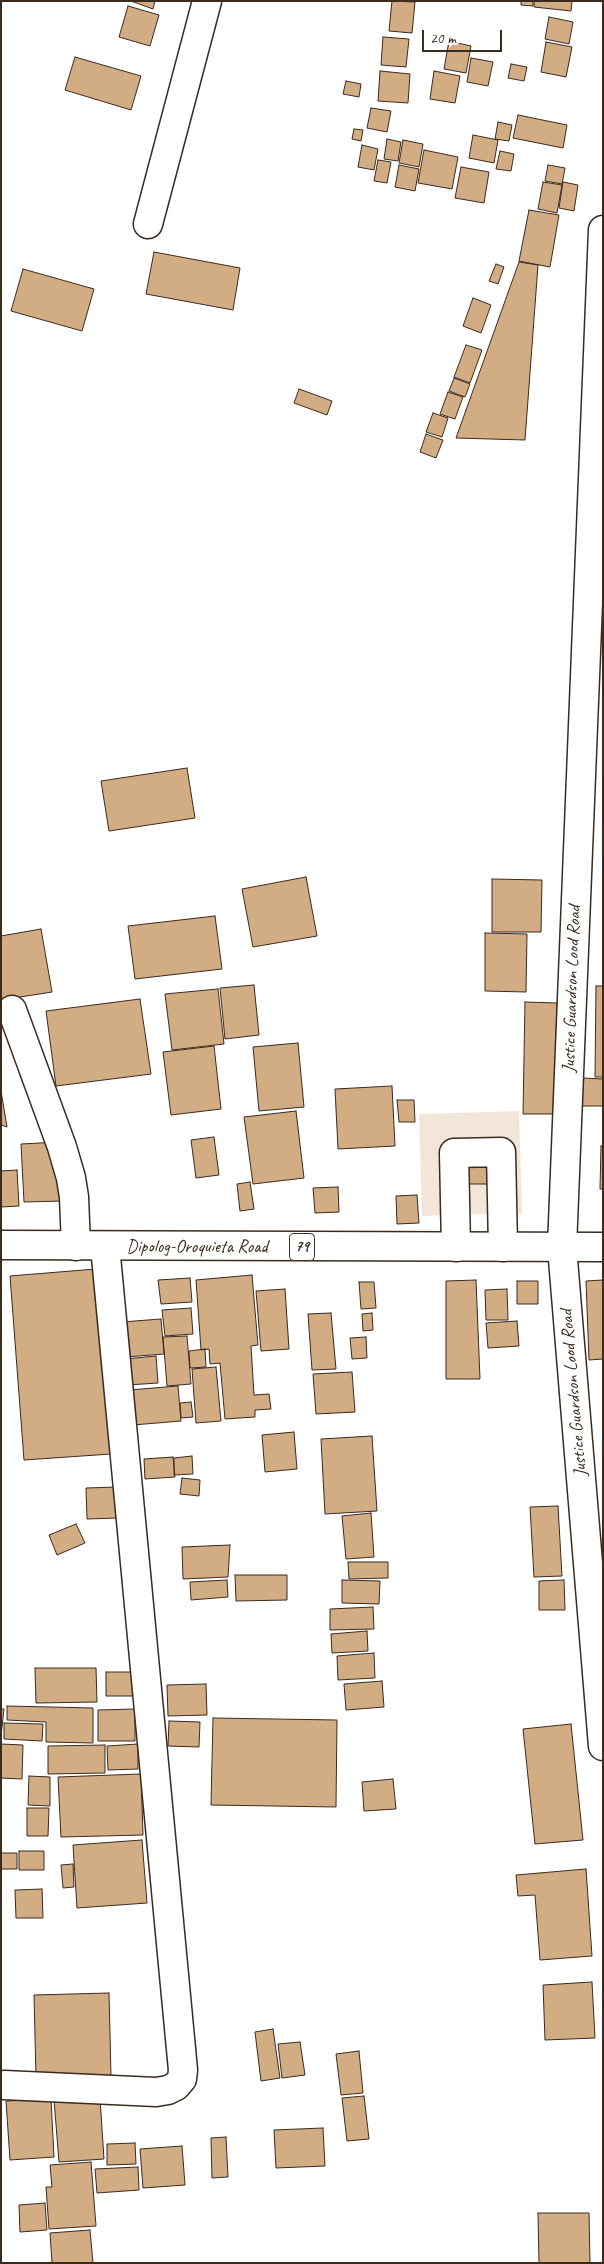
<!DOCTYPE html>
<html>
<head>
<meta charset="utf-8">
<style>
	body { margin:0 }
	#map { position:relative; width:604px; height:2264px; overflow:hidden; background:#fff; font-family:Caveat,sans-serif }
	canvas { display:block }
	.frame { position:absolute; inset:0; border:2px solid #3b2a1e; pointer-events:none }
	.scale { position:absolute; left:422px; top:30px; width:80px; height:22px; box-sizing:border-box; border:2px solid #3b2a1e; border-top:0; padding-left:6px; font-size:15px; line-height:18px; white-space:nowrap; color:#3b2a1e; -webkit-text-stroke:4px #fff; paint-order:stroke }
</style>
</head>
<body>
<div id="map">
<canvas width="604" height="2264"></canvas>
<div class="frame"></div>
<div class="scale">20 m</div>
</div>
<script>
const c = document.querySelector('canvas').getContext('2d');
c.lineJoin = 'round';
function fillPath(path, color) { c.fillStyle = color; c.fill(path, 'evenodd'); }
const shape = rows => new Path2D(rows.map(r => 'M' + r).join(''));
function trace(path, color, width, dash) { c.strokeStyle = color; c.lineWidth = width; c.lineCap = dash ? 'butt' : 'round'; c.setLineDash(dash || []); c.stroke(path); }
function drawText(font, color, halo, rows, align = 'center') {
  c.font = font + ' Caveat,sans-serif'; c.lineWidth = 4; c.setLineDash([]); c.textBaseline = 'middle'; c.strokeStyle = halo; c.fillStyle = color; for (const [text, x, y, turn = 0] of rows) {
    c.save(); c.translate(x, y); c.rotate((+turn || 0) * Math.PI / 180); c.textAlign = isNaN(turn) ? turn : align; if (halo) c.strokeText(text, 0, 0); c.fillText(text, 0, 0); c.restore();
  }
}
const built = shape([
	[519,1111,522,1213,422,1216,419,1114]
]);
const building = shape([
	[131,1,155,1,153,9,131,1],
	[392,1,415,2,412,33,389,31,392,1],
	[521,1,533,1,533,6,521,5,521,1],
	[534,1,572,1,571,11,534,7,534,1],
	[128,6,159,15,150,46,119,37,128,6],
	[549,17,573,22,569,44,545,39,549,17],
	[383,37,409,39,406,67,381,65,383,37],
	[449,41,471,46,466,73,444,69,449,41],
	[546,42,572,47,566,77,541,72,546,42],
	[75,57,141,76,131,110,65,90,75,57],
	[471,58,493,62,488,86,467,82,471,58],
	[511,64,527,67,524,81,508,78,511,64],
	[380,71,410,74,408,103,378,101,380,71],
	[434,71,460,76,455,103,430,99,434,71],
	[346,81,361,84,359,97,343,94,346,81],
	[371,108,391,111,387,132,367,128,371,108],
	[518,115,567,125,563,148,513,138,518,115],
	[498,122,512,125,509,141,495,139,498,122],
	[354,129,363,130,361,141,352,139,354,129],
	[473,135,498,140,494,163,469,158,473,135],
	[387,139,401,142,398,161,384,159,387,139],
	[403,140,423,144,419,167,399,163,403,140],
	[362,145,378,149,374,170,358,167,362,145],
	[424,150,458,157,452,189,418,183,424,150],
	[500,151,514,154,511,171,496,169,500,151],
	[378,160,391,162,387,183,374,181,378,160],
	[399,165,419,169,415,191,395,187,399,165],
	[548,165,565,168,562,184,545,181,548,165],
	[461,167,489,172,484,203,455,198,461,167],
	[543,182,562,185,557,213,538,209,543,182],
	[563,182,578,185,574,211,559,208,563,182],
	[529,210,559,215,550,267,519,261,529,210],
	[154,252,240,268,233,310,146,294,154,252],
	[519,262,538,265,525,440,456,438,519,262],
	[496,264,504,267,498,284,489,281,496,264],
	[23,269,94,289,82,331,11,311,23,269],
	[473,298,491,305,481,333,463,326,473,298],
	[466,345,482,350,470,383,454,377,466,345],
	[454,378,470,384,465,397,449,391,454,378],
	[299,389,332,401,327,415,294,403,299,389],
	[448,392,463,397,455,419,440,414,448,392],
	[433,413,448,418,442,437,426,432,433,413],
	[426,434,443,440,436,458,420,452,426,434],
	[187,768,195,818,109,831,101,781,187,768],
	[306,877,317,936,253,947,242,889,306,877],
	[492,879,542,880,541,932,492,932,492,879],
	[215,916,222,969,135,979,128,926,215,916],
	[41,929,52,992,1,1000,1,936,41,929],
	[485,933,527,934,526,992,485,991,485,933],
	[254,985,259,1035,225,1039,220,988,254,985],
	[596,986,603,986,603,1077,595,1077,596,986],
	[218,989,224,1044,172,1050,165,994,218,989],
	[140,999,151,1074,56,1086,46,1011,140,999],
	[525,1002,557,1003,556,1114,523,1114,525,1002],
	[298,1043,304,1107,259,1111,253,1047,298,1043],
	[214,1046,221,1109,171,1115,163,1052,214,1046],
	[583,1078,603,1079,603,1106,582,1106,583,1078],
	[392,1086,395,1146,338,1149,335,1089,392,1086],
	[1,1091,7,1127,1,1125,1,1091],
	[397,1100,414,1100,415,1122,399,1122,397,1100],
	[296,1111,304,1178,253,1184,244,1117,296,1111],
	[214,1137,219,1175,196,1178,191,1140,214,1137],
	[59,1142,62,1201,24,1202,21,1144,59,1142],
	[601,1146,603,1146,603,1189,600,1189,601,1146],
	[495,1158,496,1184,461,1184,460,1159,495,1158],
	[17,1170,19,1206,1,1207,1,1171,17,1170],
	[250,1182,254,1209,240,1211,237,1184,250,1182],
	[338,1187,339,1212,315,1213,313,1188,338,1187],
	[417,1195,419,1223,397,1224,396,1196,417,1195],
	[96,1269,111,1454,24,1460,10,1276,96,1269],
	[252,1275,258,1345,251,1346,254,1395,269,1394,271,1409,255,1410,255,1417,225,1419,220,1363,210,1364,209,1349,201,1350,196,1280,252,1275],
	[190,1278,192,1302,161,1304,158,1280,190,1278],
	[476,1280,480,1379,446,1379,446,1281,476,1280],
	[603,1280,603,1359,589,1360,586,1281,603,1280],
	[517,1281,538,1281,538,1304,517,1304,517,1281],
	[359,1282,374,1282,376,1308,361,1309,359,1282],
	[285,1289,289,1349,261,1351,256,1291,285,1289],
	[507,1289,508,1320,486,1320,485,1290,507,1289],
	[191,1308,193,1334,165,1336,162,1310,191,1308],
	[331,1313,336,1369,312,1370,308,1314,331,1313],
	[372,1313,373,1330,363,1331,362,1314,372,1313],
	[161,1319,164,1354,125,1357,122,1322,161,1319],
	[517,1321,519,1346,488,1348,486,1323,517,1321],
	[187,1336,191,1384,167,1386,163,1337,187,1336],
	[366,1337,367,1358,352,1359,350,1338,366,1337],
	[205,1349,206,1367,190,1368,189,1351,205,1349],
	[156,1356,158,1383,128,1385,125,1359,156,1356],
	[216,1367,221,1421,196,1423,192,1369,216,1367],
	[352,1372,355,1412,316,1414,313,1374,352,1372],
	[178,1386,181,1421,133,1425,129,1390,178,1386],
	[191,1402,193,1417,181,1418,180,1403,191,1402],
	[294,1432,297,1469,265,1472,262,1435,294,1432],
	[372,1436,377,1511,325,1514,321,1439,372,1436],
	[192,1456,193,1474,174,1475,174,1458,192,1456],
	[173,1457,175,1477,145,1479,144,1459,173,1457],
	[182,1478,200,1480,199,1496,180,1494,182,1478],
	[116,1487,118,1518,87,1519,86,1488,116,1487],
	[558,1506,562,1576,534,1577,530,1507,558,1506],
	[371,1513,374,1557,346,1559,342,1516,371,1513],
	[76,1524,85,1543,57,1555,49,1535,76,1524],
	[230,1545,228,1577,183,1579,182,1547,230,1545],
	[348,1562,388,1562,388,1578,349,1579,348,1562],
	[235,1575,287,1575,287,1600,236,1601,235,1575],
	[227,1580,228,1597,191,1600,190,1582,227,1580],
	[342,1580,380,1581,379,1604,342,1603,342,1580],
	[564,1580,565,1610,539,1610,539,1581,564,1580],
	[373,1607,374,1629,330,1630,330,1609,373,1607],
	[367,1631,368,1651,332,1653,331,1634,367,1631],
	[374,1653,375,1678,338,1680,337,1656,374,1653],
	[35,1668,96,1668,97,1702,36,1703,35,1668],
	[106,1672,136,1672,136,1696,106,1696,106,1672],
	[382,1681,384,1707,346,1710,344,1684,382,1681],
	[206,1684,207,1715,168,1716,167,1685,206,1684],
	[7,1706,93,1708,93,1743,46,1742,46,1722,7,1720,7,1706],
	[1,1709,4,1709,1,1736,1,1709],
	[135,1709,135,1741,98,1741,98,1710,135,1709],
	[213,1718,337,1720,336,1807,211,1805,213,1718],
	[169,1721,200,1722,199,1747,168,1746,169,1721],
	[4,1723,43,1724,42,1741,4,1739,4,1723],
	[571,1724,583,1840,535,1844,523,1729,571,1724],
	[1,1744,23,1745,22,1779,1,1778,1,1744],
	[138,1744,138,1769,108,1770,107,1746,138,1744],
	[105,1745,105,1773,48,1774,48,1746,105,1745],
	[141,1774,143,1835,61,1837,58,1777,141,1774],
	[29,1776,50,1777,50,1806,28,1805,29,1776],
	[393,1779,396,1809,364,1811,362,1782,393,1779],
	[27,1808,49,1808,48,1836,27,1836,27,1808],
	[142,1840,147,1903,77,1908,73,1845,142,1840],
	[19,1851,44,1851,44,1870,19,1870,19,1851],
	[1,1853,17,1853,17,1869,1,1869,1,1853],
	[73,1864,74,1887,63,1888,61,1865,73,1864],
	[586,1869,592,1956,540,1960,535,1895,518,1896,516,1875,586,1869],
	[42,1889,43,1918,16,1918,15,1890,42,1889],
	[592,1982,595,2038,545,2040,543,1985,592,1982],
	[109,1993,111,2076,36,2077,34,1995,109,1993],
	[273,2029,280,2078,261,2081,255,2032,273,2029],
	[300,2042,305,2075,282,2078,278,2044,300,2042],
	[359,2051,363,2093,341,2095,336,2054,359,2051],
	[364,2096,369,2139,347,2141,342,2098,364,2096],
	[100,2098,104,2159,59,2162,54,2100,100,2098],
	[51,2099,54,2157,10,2160,6,2101,51,2099],
	[323,2128,325,2166,276,2168,274,2130,323,2128],
	[226,2137,228,2177,212,2178,211,2138,226,2137],
	[135,2143,136,2164,107,2165,107,2144,135,2143],
	[182,2146,185,2185,143,2188,140,2149,182,2146],
	[91,2162,96,2226,49,2229,46,2187,52,2187,50,2165,91,2162],
	[138,2167,139,2190,97,2193,95,2169,138,2167],
	[45,2203,47,2230,20,2232,19,2205,45,2203],
	[538,2213,589,2213,590,2263,539,2263,538,2213],
	[90,2230,93,2263,52,2263,50,2233,90,2230]
]);
const minor = shape([
	[148,224,207,1],
	[12,1010,62,1147,71,1178,74,1197,76,1246],
	[456,1247,454,1153,501,1152,503,1247],
	[562,1247,603,1746],
	[4,2085,156,2092,168,2090,176,2086,182,2079,183,2070,105,1246]
]);
const major = shape([
	[1,1245,603,1247],
	[562,1247,603,230]
]);
const shields = [
	[302,1247,25]
];
const shieldNames = [
	["79",302,1247]
];
const streetNames = [
	["Justice Guardson Lood Road",572,989,-88],
	["Dipolog-Oroquieta Road",197,1247],
	["Justice Guardson Lood Road",574,1393,-95]
];
fillPath(built, '#f2e6da');
fillPath(building, '#d2ad84');
trace(building, '#3b2a1e', 1);
trace(minor, '#3b2a1e', 31);
trace(major, '#3b2a1e', 31);
trace(minor, '#fff', 28);
trace(major, '#fff', 28);
for (const [x, y, w] of shields) { const box = new Path2D(); box.roundRect(x - w / 2, y - 13.5, w, 27, 4); c.fillStyle = '#fff'; c.fill(box); trace(box, '#3b2a1e', 1); }
drawText('bold 16px', '#3b2a1e', null, shieldNames);
drawText('18px', '#3b2a1e', '#fff', streetNames);
</script>
</body>
</html>
